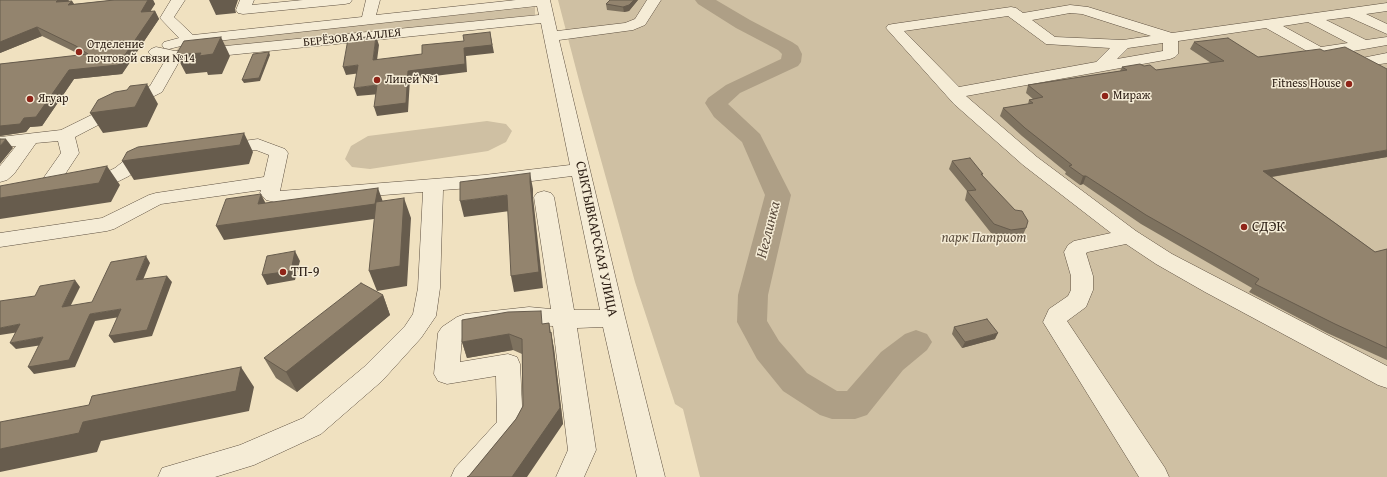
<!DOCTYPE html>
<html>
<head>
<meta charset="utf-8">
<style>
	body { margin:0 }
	canvas { display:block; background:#f0e1c0 }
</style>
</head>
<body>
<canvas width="1387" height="477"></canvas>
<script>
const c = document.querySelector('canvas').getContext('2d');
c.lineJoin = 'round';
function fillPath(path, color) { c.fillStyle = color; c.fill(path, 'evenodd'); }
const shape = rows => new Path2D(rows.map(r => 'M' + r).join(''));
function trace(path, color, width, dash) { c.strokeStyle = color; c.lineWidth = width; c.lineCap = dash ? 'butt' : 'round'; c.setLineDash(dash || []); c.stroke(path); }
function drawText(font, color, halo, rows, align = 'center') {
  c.font = font + ' "Gentium Book Plus",serif'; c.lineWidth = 3; c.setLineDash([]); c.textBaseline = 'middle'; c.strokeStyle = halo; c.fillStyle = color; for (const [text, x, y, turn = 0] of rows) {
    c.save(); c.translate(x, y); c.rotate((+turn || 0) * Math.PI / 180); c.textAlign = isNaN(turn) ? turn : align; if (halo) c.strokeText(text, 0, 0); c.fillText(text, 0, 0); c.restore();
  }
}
const green = shape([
	[558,0,1387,0,1387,477,700,477,683,409,675,404,635,282,582,92],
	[535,7,535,15,176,52,180,44],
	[487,121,506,124,512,131,506,142,488,151,370,169,352,167,345,159,351,146,368,136]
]);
const river = shape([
	[695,0,716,0,750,20,792,42,798,46,802,54,801,62,798,66,740,93,728,104,760,134,791,195,768,295,767,321,779,341,807,373,837,391,847,391,881,352,905,334,916,330,927,334,932,342,927,350,903,370,867,415,855,419,832,419,820,415,783,391,757,359,737,322,738,295,765,195,742,142,714,117,705,103,708,98,726,85,781,59,782,54,778,50,736,28,698,4,695,0]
]);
const minor = shape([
	[171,0,185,0,174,17,193,35,362,17,366,0,380,0,376,15,516,0,550,0,557,31,625,23,635,19,647,0,661,0,645,25,633,30,559,40,625,317,665,477,637,477,603,327,577,328,596,450,584,477,556,477,568,450,553,326,529,325,470,331,462,337,460,362,508,354,517,357,520,364,523,426,519,434,483,477,451,477,455,468,497,422,496,376,447,384,438,381,434,374,438,333,442,327,457,317,465,314,529,307,551,309,534,197,537,193,544,191,551,193,554,197,574,310,600,310,572,176,484,187,443,190,440,288,436,316,421,338,382,381,321,434,254,465,215,477,158,477,162,468,240,445,303,418,364,367,405,326,413,314,418,288,423,192,279,203,266,200,260,193,261,190,161,204,114,229,107,231,0,247,0,233,102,218,149,195,156,193,264,177,269,155,256,150,221,154,215,153,212,149,215,145,221,144,258,139,285,149,288,153,280,191,484,175,570,165,541,23,180,60,162,92,75,137,79,153,50,197,43,199,36,197,33,193,61,153,58,141,36,143,14,174,7,180,0,182,0,166,16,146,0,147,0,137,61,130,150,86,166,59,151,55,148,52,151,49,156,47,175,51,539,15,537,6,189,44,169,49,164,48,162,45,164,42,179,38,160,18,171,0],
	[240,0,254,0,252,5,303,0,352,0,350,3,345,4,243,14,238,13,236,10,240,0],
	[1387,3,1387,11,1366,14,1387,24,1387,34,1349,17,1326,20,1366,40,1387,37,1387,45,1319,57,1314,55,1266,28,1178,41,1178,54,1175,57,1170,59,966,96,1037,157,1136,231,1172,254,1387,366,1387,388,1378,385,1205,292,1156,264,1126,244,1088,252,1086,253,1093,276,1093,290,1086,307,1067,321,1165,468,1169,477,1139,477,1043,322,1049,309,1068,296,1071,290,1071,276,1064,252,1068,245,1074,241,1111,233,1023,165,954,104,886,28,888,25,893,24,1011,7,1016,8,1023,13,1070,5,1088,7,1172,33,1387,3],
	[1070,13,1082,14,1151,36,1123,40,1055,37,1032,20,1070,13],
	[1008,16,1046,44,1110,48,1096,62,959,87,904,31,1008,16],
	[1308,22,1348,43,1321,47,1283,26,1308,22],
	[1163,43,1163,51,1117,59,1128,48,1163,43],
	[1387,53,1387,63,1367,66,1362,64,1359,61,1362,58,1387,53],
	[152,152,159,154,161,158,159,162,139,168,129,176,107,187,88,192,81,190,78,186,81,182,93,179,115,168,125,160,152,152]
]);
const wall = shape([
	[0,0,69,0,68,1,72,1,74,4,114,0,153,0,155,4,150,11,155,11,159,19,122,74,74,79,42,126,30,127,26,132,0,136,0,64,81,55,42,36,0,53],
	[638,0,629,11,624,12,607,10,606,4],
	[1194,42,1387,157,1272,177,1375,252,1387,249,1387,360,1327,333,1249,292,1252,288,1141,224,1083,184,1080,185,1065,174,1066,172,1022,136,1000,116,1003,108,1028,104,1029,100,1033,99,1026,93,1028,85,1120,71,1122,67,1156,70,1211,63,1190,49],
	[952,161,983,174,982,175,1026,228,1022,237,1008,238,991,233,965,200,967,191,949,169],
	[383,295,390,315,297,392,276,378,264,358],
	[549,323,554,349,563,424,469,476,516,419,523,406,522,354,513,350,467,358,462,342],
	[954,327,995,339,962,348,952,334]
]);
const shadedWall = shape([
	[58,0,69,0,61,10,56,2],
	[148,0,153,0,155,4,145,20,141,12],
	[209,0,238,0,235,9,236,13,216,15],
	[634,0,638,0,629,11,624,12,623,7],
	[72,1,77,9,68,5],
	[155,11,159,19,122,74,74,79,42,126,30,127,26,132,0,136,0,126,24,118,69,70],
	[37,27,42,36,0,53,0,42],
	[490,32,494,53,466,56,467,72,410,79,408,112,377,116,374,107,408,71,464,48],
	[376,36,379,45,376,68,373,60],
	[221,37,230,56,222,74,208,75,207,72,186,74,176,55],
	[269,52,270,55,260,81,244,83,242,80],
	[358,65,361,73,346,75,343,67],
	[147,84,158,104,147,127,103,133,90,113],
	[377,85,380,94,357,96,354,88],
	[244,133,253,152,249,164,134,180,122,161],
	[6,139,13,148,0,164,0,146],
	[1387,150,1387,157,1258,179,1263,171],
	[107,166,120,185,111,202,0,219,0,198],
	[530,173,533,189,533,197,543,288,514,292,511,276,530,182],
	[1083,176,1086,176,1083,184,1080,185],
	[378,188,383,202,381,218,224,240,216,226],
	[261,194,268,208,258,204],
	[507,195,510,211,464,217,460,201],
	[404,198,411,218,407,286,377,291,369,271],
	[295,251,300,261,295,280,267,285,262,275],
	[146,256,150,263,140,287,136,280],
	[167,276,172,282,152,336,114,343,109,336],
	[75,280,80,287,67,313,62,307],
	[383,295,390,315,297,392,286,372],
	[121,309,126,316,95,321,75,367,34,374,28,367,90,314],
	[20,324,26,331,0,335,0,328],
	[551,332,554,349,563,424,527,477,512,477],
	[998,333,995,339,962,348,965,342],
	[509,334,513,350,467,358,462,342],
	[43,337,49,344,16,349,10,343],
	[241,367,254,387,249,411,101,441,97,452,0,472,0,449,83,422]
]);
const building = shape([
	[0,0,58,0,56,2,72,1,68,5,114,0,148,0,141,12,155,11,118,65,69,70,36,117,24,118,20,124,0,126,0,64,88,54,76,46,37,27,0,42,0,0],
	[610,0,634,0,629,5,623,7,606,4,610,0],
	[490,32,492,45,464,48,465,64,408,71,406,103,374,107,377,85,354,88,358,65,343,67,348,39,376,36,373,60,422,54,422,45,464,41,463,35,490,32],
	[221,37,213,54,199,56,201,53,176,55,184,41,221,37],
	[1228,38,1258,57,1320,49,1324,51,1345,47,1387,69,1387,150,1263,171,1375,252,1387,249,1387,348,1335,324,1255,284,1259,279,1146,215,1086,176,1083,176,1069,166,1072,165,1025,128,1003,108,1033,103,1029,100,1043,97,1028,85,1127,70,1122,67,1140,64,1144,66,1150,65,1156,70,1224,61,1194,42,1228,38],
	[269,52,259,78,242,80,253,54,269,52],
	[147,84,135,107,90,113,98,100,115,92,127,90,130,86,147,84],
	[244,133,240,145,122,161,127,152,138,147,244,133],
	[0,139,6,139,0,146,0,139],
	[970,158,983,174,981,174,1015,210,1022,211,1028,221,1026,228,1011,230,994,224,967,191,976,190,952,161,970,158],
	[107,166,99,183,0,198,0,186,107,166],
	[530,173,530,182,539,272,511,276,507,195,460,201,460,182,530,173],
	[378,188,375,204,216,226,226,199,261,194,258,204,378,188],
	[404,198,400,266,369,271,376,202,404,198],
	[295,251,291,271,262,275,267,256,295,251],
	[146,256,136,280,167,276,147,330,109,336,121,309,90,314,69,360,28,367,43,337,10,343,20,324,0,328,0,301,35,296,40,286,75,280,62,307,92,302,111,262,146,256],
	[361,283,383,295,286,372,264,358,361,283],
	[541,311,542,324,549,323,550,333,551,332,560,408,512,477,467,477,469,476,516,419,523,406,522,339,509,334,462,342,462,320,508,312,541,311],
	[987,319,998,333,965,342,954,327,987,319],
	[241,367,236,391,83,422,79,433,0,449,0,422,89,405,92,396,241,367]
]);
const markers = [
	[79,52,4,"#8f2418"],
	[377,80,4,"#8f2418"],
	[1349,84,4,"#8f2418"],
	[1105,96,4,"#8f2418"],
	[30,99,4,"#8f2418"],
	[1244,227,4,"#8f2418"],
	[283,272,4,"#8f2418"]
];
const farStreetnames = [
	["БЕРЁЗОВАЯ АЛЛЕЯ",352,38,-6]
];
const farPoinames = [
	["Отделение",87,45],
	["почтовой связи №14",87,59],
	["Лицей №1",385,80],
	["Fitness House",1341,84,"right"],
	["Мираж",1113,96],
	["Ягуар",38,99]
];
const poiNames = [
	["СДЭК",1252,227],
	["ТП-9",291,272]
];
const parkNames = [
	["парк Патриот",984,238]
];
const streetNames = [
	["СЫКТЫВКАРСКАЯ УЛИЦА",596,239,78]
];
const waterNames = [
	["Неглинка",769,230,-76]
];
fillPath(green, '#cfc0a3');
fillPath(river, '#ae9f86');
trace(minor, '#5e5040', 1);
fillPath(minor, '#f5ecd6');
fillPath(wall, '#7e725f');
fillPath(shadedWall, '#675c4d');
fillPath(building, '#93846e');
trace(building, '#675c4d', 1);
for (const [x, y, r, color] of markers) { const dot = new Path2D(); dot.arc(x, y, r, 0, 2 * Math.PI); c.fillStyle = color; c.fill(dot); trace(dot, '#f5ecd6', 1.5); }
drawText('12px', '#2e2016', '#f5ecd6', farStreetnames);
drawText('12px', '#2e2016', '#f5ecd6', farPoinames, 'left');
drawText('14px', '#2e2016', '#f5ecd6', poiNames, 'left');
drawText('italic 14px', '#5e5040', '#f5ecd6', parkNames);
drawText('14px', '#2e2016', '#f5ecd6', streetNames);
drawText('italic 15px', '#5b4c3d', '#f5ecd6', waterNames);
</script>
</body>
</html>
